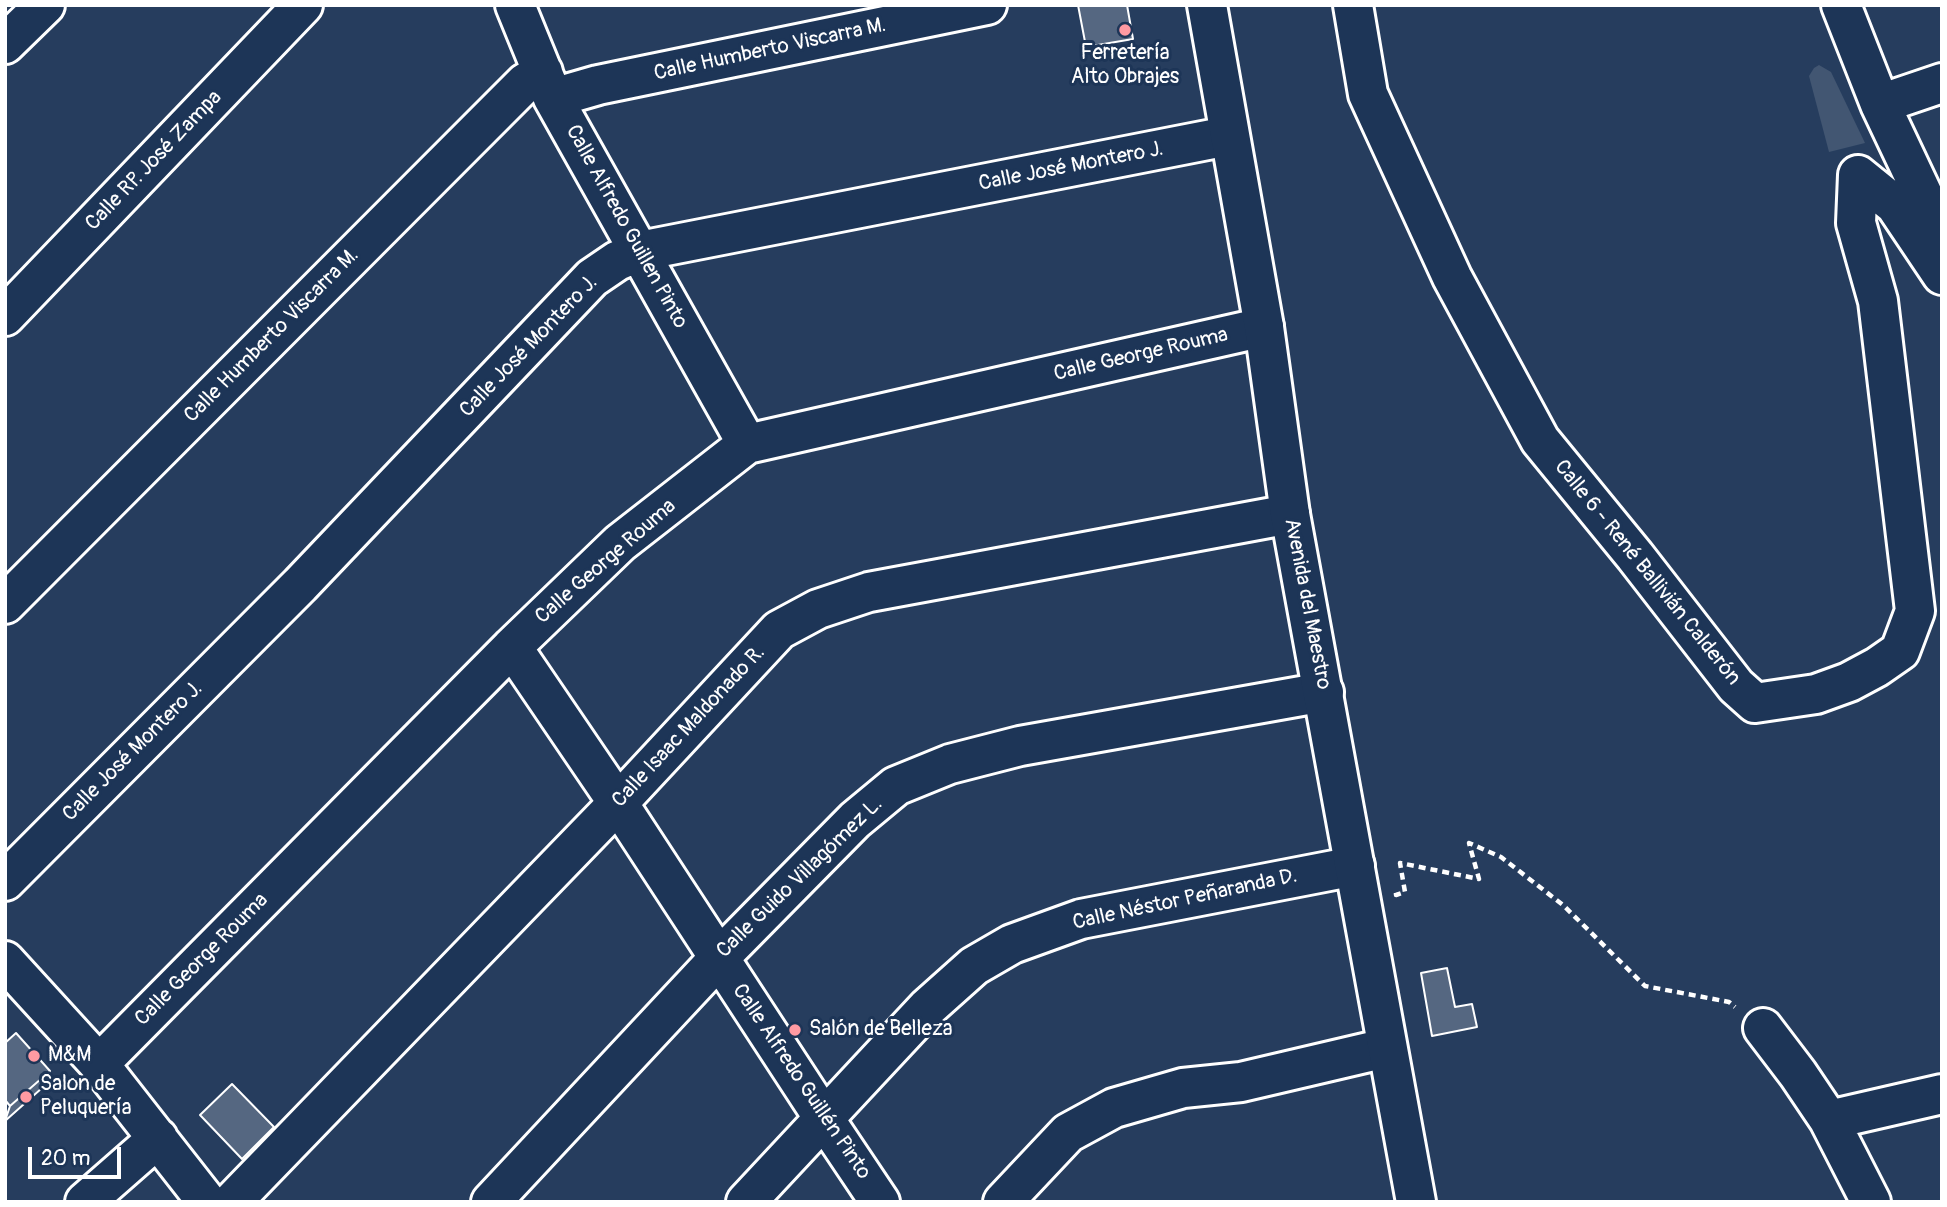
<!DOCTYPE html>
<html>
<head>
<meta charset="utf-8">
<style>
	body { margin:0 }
	#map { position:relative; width:1947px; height:1207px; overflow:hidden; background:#263d5e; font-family:Pangolin,sans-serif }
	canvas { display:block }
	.frame { position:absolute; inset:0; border:7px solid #fff; pointer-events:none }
	.scale { position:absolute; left:28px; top:1147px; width:93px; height:32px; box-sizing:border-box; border:4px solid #fff; border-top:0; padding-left:9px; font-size:21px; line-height:24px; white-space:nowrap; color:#fff; -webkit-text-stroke:5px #1d3557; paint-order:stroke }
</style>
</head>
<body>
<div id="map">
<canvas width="1947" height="1207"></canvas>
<div class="frame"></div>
<div class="scale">20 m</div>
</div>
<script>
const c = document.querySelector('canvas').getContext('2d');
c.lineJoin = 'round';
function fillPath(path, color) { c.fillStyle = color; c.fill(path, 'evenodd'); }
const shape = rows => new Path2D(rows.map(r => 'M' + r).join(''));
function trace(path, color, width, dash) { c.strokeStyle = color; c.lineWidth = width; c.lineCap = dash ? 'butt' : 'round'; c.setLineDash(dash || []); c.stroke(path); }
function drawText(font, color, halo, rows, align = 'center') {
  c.font = font + ' Pangolin,sans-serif'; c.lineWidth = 6; c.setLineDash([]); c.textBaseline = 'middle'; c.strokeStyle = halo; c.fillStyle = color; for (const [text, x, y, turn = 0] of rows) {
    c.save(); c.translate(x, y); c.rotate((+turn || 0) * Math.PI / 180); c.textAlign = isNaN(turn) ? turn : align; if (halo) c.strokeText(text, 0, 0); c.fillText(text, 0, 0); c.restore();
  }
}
const green = shape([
	[1819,65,1831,72,1865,143,1829,152,1809,76,1814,68]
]);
const building = shape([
	[1078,5,1127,5,1133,39,1086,47,1078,5],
	[1447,968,1455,1007,1472,1004,1477,1027,1432,1036,1421,973,1447,968],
	[16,1033,50,1071,10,1106,5,1100,5,1043,16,1033],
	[50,1071,42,1088,5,1121,10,1106,50,1071],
	[232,1084,274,1127,242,1159,200,1115,232,1084]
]);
const path = shape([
	[1396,893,1396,895,1405,892,1400,863,1479,879,1469,843,1501,857,1563,905,1645,986,1729,1002,1735,1007]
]);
const minor = shape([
	[515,5,553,98,747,444],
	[1353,5,1368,94,1452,277,1540,440,1635,556,1736,686,1755,703,1816,694,1849,682,1877,667,1900,651,1915,611,1878,301,1856,223,1858,175,1895,205,1942,275],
	[1841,5,1880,104,1942,235],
	[5,44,45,5],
	[553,98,598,85,987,5],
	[1880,104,1942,83],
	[5,316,303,5],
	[5,604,525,83,543,72],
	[512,647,618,803,825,1120,880,1202],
	[5,881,300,585,592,278,617,261,640,251,1228,136],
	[5,961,99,1064,207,1202],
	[1763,1028,1798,1074,1829,1120,1942,1094],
	[99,1064,512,647,620,543,747,444,1264,327],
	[1829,1120,1871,1202],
	[85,1202,158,1138],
	[232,1202,618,803,779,630,818,609,869,592,1290,514],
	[491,1202,719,958,855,820,896,786,950,764,1020,746,1324,692],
	[746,1202,927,1008,974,966,1012,944,1081,919,1355,866],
	[1003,1202,1068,1133,1114,1108,1183,1088,1241,1082,1386,1048]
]);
const major = shape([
	[1207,5,1264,327,1290,514,1416,1202]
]);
const markers = [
	[1125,30,7,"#ff9aa2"],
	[795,1030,7,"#ff9aa2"],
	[34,1056,7,"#ff9aa2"],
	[26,1097,7,"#ff9aa2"]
];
const streetNames = [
	["Calle Humberto Viscarra M.",770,50,-12],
	["Calle RP. José Zampa",154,161,-46],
	["Calle José Montero J.",1071,167,-11],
	["Calle Alfredo Guillen Pinto",626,227,61],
	["Calle Humberto Viscarra M.",272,336,-45],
	["Calle José Montero J.",529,347,-46],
	["Calle George Rouma",1141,355,-13],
	["Calle George Rouma",606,562,-41],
	["Calle 6 - René Ballivián Calderón",1647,573,51],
	["Avenida del Maestro",1307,604,79],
	["Calle Isaac Maldonado R.",689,727,-47],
	["Calle José Montero J.",133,752,-45],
	["Calle Guido Villagómez L.",800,878,-44],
	["Calle Néstor Peñaranda D.",1185,900,-12],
	["Calle George Rouma",202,960,-45],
	["Calle Alfredo Guillén Pinto",801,1082,56]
];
const poiNames = [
	["Ferretería",1125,54,"center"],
	["Alto Obrajes",1125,78,"center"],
	["Salón de Belleza",809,1030],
	["M&M",48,1056],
	["Salon de",40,1085],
	["Peluquería",40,1109]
];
fillPath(green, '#425672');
fillPath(building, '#556781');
trace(building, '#fff', 2);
trace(minor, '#fff', 44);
trace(major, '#fff', 44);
trace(path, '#fff', 4.5, [7, 5]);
trace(minor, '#1d3557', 38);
trace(major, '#1d3557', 38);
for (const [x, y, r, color] of markers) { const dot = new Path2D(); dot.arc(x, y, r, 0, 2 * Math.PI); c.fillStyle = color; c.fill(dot); trace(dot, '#1d3557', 2.5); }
drawText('21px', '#fff', '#1d3557', streetNames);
drawText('21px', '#fff', '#1d3557', poiNames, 'left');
</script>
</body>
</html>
